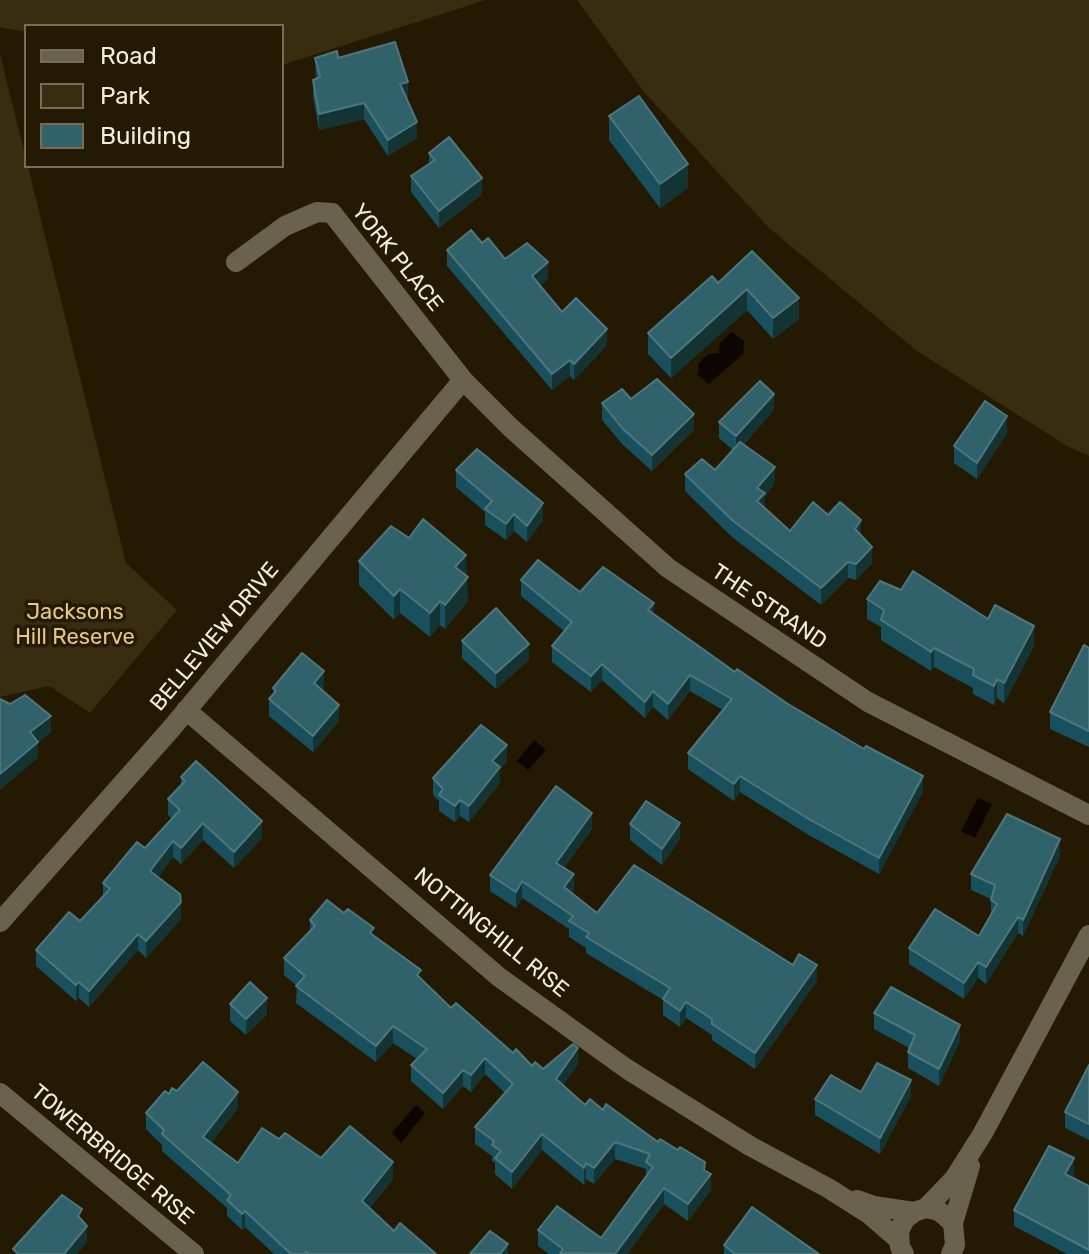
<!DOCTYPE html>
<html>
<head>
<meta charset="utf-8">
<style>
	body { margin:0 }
	#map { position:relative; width:1089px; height:1254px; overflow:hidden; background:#231a01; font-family:Rubik,sans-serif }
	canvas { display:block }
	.legend { position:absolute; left:24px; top:24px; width:260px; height:144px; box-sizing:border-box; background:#231a01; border:2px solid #766e59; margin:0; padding:10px 14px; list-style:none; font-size:24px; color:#f3edde }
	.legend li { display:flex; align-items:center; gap:16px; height:40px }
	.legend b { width:40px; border:2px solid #766e59 }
</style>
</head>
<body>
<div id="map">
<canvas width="1089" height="1254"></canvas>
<ul class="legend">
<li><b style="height:10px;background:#6a624c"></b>Road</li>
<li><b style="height:22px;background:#382d0e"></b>Park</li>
<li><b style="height:22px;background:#30626b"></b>Building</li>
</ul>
</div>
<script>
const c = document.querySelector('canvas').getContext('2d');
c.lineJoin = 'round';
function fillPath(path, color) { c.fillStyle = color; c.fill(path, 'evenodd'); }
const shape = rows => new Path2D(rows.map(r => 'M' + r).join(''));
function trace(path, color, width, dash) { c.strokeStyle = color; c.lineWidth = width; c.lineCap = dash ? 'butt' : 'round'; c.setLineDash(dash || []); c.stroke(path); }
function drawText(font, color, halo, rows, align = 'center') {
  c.font = font + ' Rubik,sans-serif'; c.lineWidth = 7; c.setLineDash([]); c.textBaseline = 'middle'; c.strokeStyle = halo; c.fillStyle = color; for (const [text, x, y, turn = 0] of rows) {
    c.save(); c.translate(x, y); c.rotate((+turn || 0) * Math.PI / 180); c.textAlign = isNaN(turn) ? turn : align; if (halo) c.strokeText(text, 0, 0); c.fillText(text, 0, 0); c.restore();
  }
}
const green = shape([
	[0,0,486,0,282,65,282,26,26,26,26,32,0,27],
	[577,0,1089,0,1089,456,1067,446,917,351,769,228,644,92],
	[0,54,126,563,177,610,90,713,49,686,0,697]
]);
const water = shape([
	[732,332,744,341,743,354,709,384,697,374,699,369,698,364,708,354,719,353,720,343],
	[534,740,546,750,528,770,517,761],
	[978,798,992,804,975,838,961,831],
	[416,1105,425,1113,401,1143,392,1133]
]);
const minor = shape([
	[236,262,285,226,317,212,332,213,463,380,511,428,668,568,868,702,1089,815],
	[186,710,499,977,627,1069,750,1146,828,1188,869,1214,899,1240],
	[0,922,170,730,463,380],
	[0,1093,194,1254],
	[857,1200,874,1206,914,1212],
	[926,1208,954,1179,983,1133,1089,935],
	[953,1223,970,1166],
	[904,1254,900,1247,899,1231,905,1219,914,1212,926,1208,939,1211,953,1223,955,1245,951,1254]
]);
const wall = shape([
	[315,58,338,58,408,98,406,99,417,138,388,156,364,119,319,130,313,96,313,80,316,79],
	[609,116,688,188,660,208,609,140],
	[429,153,482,194,439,228,411,192,411,176,429,164],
	[447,250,505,259,548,279,540,285,562,312,607,345,574,380,570,376,552,390,447,266],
	[752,251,799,319,773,339,747,310,671,378,648,354,648,333,718,283],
	[631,399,694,430,652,471,622,444,602,420,602,403],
	[774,410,744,444,775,483,765,496,765,508,790,531,828,515,861,536,872,563,856,580,848,578,821,605,732,537,685,491,685,474,715,470,733,450,719,438,719,422],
	[1007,433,977,479,954,463,954,446],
	[456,470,543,520,527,542,514,531,506,540,485,525,485,512,456,487],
	[359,561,466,576,468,601,445,629,440,625,430,637,400,613,394,620,359,585],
	[521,580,580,592,654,614,735,672,788,704,923,792,879,874,807,834,740,792,734,801,688,769,688,753,723,710,690,691,668,720,653,707,645,718,602,680,591,692,552,662,552,646,564,631,521,596],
	[901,590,988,619,1034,646,1004,703,997,698,994,705,973,694,973,688,934,667,931,671,881,640,881,627,867,619,867,599],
	[462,641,529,660,496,689,462,658],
	[1089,648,1089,747,1050,729,1050,712],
	[324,687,322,690,339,721,313,752,269,716,269,699,273,695,273,688],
	[507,762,500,769,500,783,469,822,460,816,455,822,439,811,439,801,433,795,433,778],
	[181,777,262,838,234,868,203,840,181,864,173,857,158,877,181,919,146,958,138,950,89,1007,79,998,76,1001,36,966,36,950,80,921,103,895,103,883,145,848,172,819,168,815,168,799,181,785],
	[630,824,680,839,662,865,630,840],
	[592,829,564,868,574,890,572,893,597,913,817,981,755,1069,712,1040,712,1035,686,1018,680,1027,663,1015,663,1000,586,953,586,948,569,937,569,929,522,898,516,908,490,891,490,875],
	[1060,856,1023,936,1018,933,986,984,978,978,964,999,909,964,909,948,979,936,991,915,991,899,971,890,971,874],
	[310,920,374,935,451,1008,532,1066,543,1069,578,1064,563,1085,585,1105,603,1110,705,1171,711,1190,688,1221,664,1204,627,1254,549,1254,538,1246,538,1230,601,1238,646,1177,646,1169,615,1159,594,1184,586,1179,584,1185,542,1150,512,1189,495,1174,495,1163,492,1161,492,1156,475,1144,475,1127,505,1093,485,1074,471,1092,463,1086,443,1109,411,1081,411,1065,417,1059,393,1043,376,1062,296,1003,297,986,284,975,284,958,310,931],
	[230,1004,267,1014,246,1035,230,1021],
	[874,1013,960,1041,939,1086,908,1068,908,1052,909,1048,874,1029],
	[1089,1065,1089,1140,1065,1128,1065,1112],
	[177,1091,238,1108,211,1143,238,1163,279,1139,321,1158,393,1179,370,1208,394,1231,436,1254,274,1254,245,1227,242,1230,227,1216,227,1208,162,1151,162,1145,146,1129,146,1113],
	[861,1092,911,1096,880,1154,815,1115,815,1099],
	[1074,1175,1072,1178,1089,1186,1089,1254,1067,1254,1014,1226,1014,1210],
	[724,1245,819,1254,724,1254]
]);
const shadedWall = shape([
	[408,82,408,98,400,101,400,84],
	[364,103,364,119,319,130,319,114],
	[417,122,417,138,388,156,388,140],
	[688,164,688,188,660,208,660,184],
	[482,178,482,194,439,228,439,211],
	[548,262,548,279,532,292,532,276],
	[747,289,747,310,671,378,671,358],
	[799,298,799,319,773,339,773,318],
	[607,329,607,345,574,380,574,364],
	[570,360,570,376,552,390,552,374],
	[774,394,774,410,736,452,736,436],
	[694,414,694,430,652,471,652,455],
	[1007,416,1007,433,977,479,977,463],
	[775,467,775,483,765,496,765,510,757,517,757,488],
	[543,503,543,520,527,542,527,526],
	[514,514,514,531,506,540,506,524],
	[861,520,861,536,855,529],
	[872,547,872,563,856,580,856,564],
	[466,555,468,601,445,629,445,605,455,567],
	[848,562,848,578,821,605,821,588],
	[400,589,400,613,394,620,394,596],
	[440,601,440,625,430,637,430,613],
	[654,603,654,619,648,610],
	[1034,626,1034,646,1004,703,1004,683],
	[529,644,529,660,496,689,496,673],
	[934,648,934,667,931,671,931,652],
	[602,664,602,680,591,692,591,676],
	[324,671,324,687,314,699,314,683],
	[690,675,690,691,668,720,668,704],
	[997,679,997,698,994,705,994,686],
	[653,691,653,707,645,718,645,702],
	[339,705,339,721,313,752,313,736],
	[51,716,51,732,38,743,38,758,0,790,0,774,30,732],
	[507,745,507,762,500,769,500,783,469,822,469,806,492,761],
	[740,776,740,792,734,801,734,784],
	[923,776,923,792,879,874,879,858],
	[460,800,460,816,455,822,455,806],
	[592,813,592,829,556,879,556,863],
	[262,821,262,838,234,868,234,852],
	[203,823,203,840,181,864,181,848],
	[680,823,680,839,662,865,662,849],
	[1060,839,1060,856,1023,936,1023,920],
	[173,841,173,857,150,888,150,871],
	[574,874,574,890,564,903,564,887],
	[522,881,522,898,516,908,516,892],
	[181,902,181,919,146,958,146,941],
	[1018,917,1018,933,986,984,986,967],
	[138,934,138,950,89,1007,89,991],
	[978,962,978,978,964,999,964,983],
	[817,965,817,981,755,1069,755,1053],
	[79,982,79,998,76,1001,76,985],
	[267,998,267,1014,246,1035,246,1019],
	[686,1002,686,1018,680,1027,680,1011],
	[960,1025,960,1041,939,1086,939,1069],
	[393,1026,393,1043,376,1062,376,1046],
	[578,1048,578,1064,556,1095,556,1079],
	[485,1058,485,1074,471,1092,471,1075],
	[463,1070,463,1086,443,1109,443,1093],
	[911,1080,911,1096,880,1154,880,1138],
	[238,1092,238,1108,203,1154,203,1137],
	[542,1134,542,1150,512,1189,512,1172],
	[615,1142,615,1159,594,1184,594,1168],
	[1074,1158,1074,1175,1065,1190,1065,1174],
	[393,1162,393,1179,362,1218,362,1201],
	[705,1162,705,1182,711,1174,711,1190,688,1221,688,1204],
	[586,1163,586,1179,584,1185,584,1168],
	[664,1188,664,1204,627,1254,615,1254],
	[245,1211,245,1227,242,1230,242,1214],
	[87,1226,87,1242,77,1254,64,1254],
	[508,1244,508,1254,500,1254]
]);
const building = shape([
	[395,42,408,82,400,84,417,122,388,140,364,103,319,114,313,80,320,77,315,58,337,51,338,58,395,42],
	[639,96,688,164,660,184,609,116,639,96],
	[449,137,482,178,439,211,411,176,435,160,429,153,449,137],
	[471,230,482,243,488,238,505,259,527,243,548,262,532,276,562,312,576,298,607,329,574,364,570,360,552,374,447,250,471,230],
	[752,251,799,298,773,318,747,289,671,358,648,333,712,276,718,283,752,251],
	[657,379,694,414,652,455,622,428,602,403,622,389,631,399,657,379],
	[760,381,774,394,736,436,719,422,760,381],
	[985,401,1007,416,977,463,954,446,985,401],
	[740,442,775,467,757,488,765,493,757,501,790,531,813,502,828,515,840,502,861,520,855,529,872,547,856,564,848,562,821,588,732,520,685,474,702,459,715,470,740,442],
	[477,449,543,503,527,526,514,514,506,524,485,509,492,501,456,470,477,449],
	[423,519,466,555,455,567,468,577,445,605,440,601,430,613,400,589,394,596,359,561,391,526,409,538,423,519],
	[538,560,580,592,603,567,654,603,648,610,735,672,737,669,788,704,864,749,866,746,923,776,879,858,807,818,740,776,734,784,688,753,732,699,690,675,668,704,653,691,645,702,602,664,591,676,552,646,572,622,521,580,538,560],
	[913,571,988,619,995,605,1034,626,1004,683,997,679,994,686,973,675,974,669,934,648,931,652,881,620,884,610,867,599,880,581,901,590,913,571],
	[496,608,529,644,496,673,462,641,496,608],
	[1084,645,1089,648,1089,731,1050,712,1084,645],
	[302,653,324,671,314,683,339,705,313,736,269,699,276,691,273,688,302,653],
	[25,695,51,716,30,732,38,742,0,774,0,699,10,704,25,695],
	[481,725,507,745,492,761,500,767,469,806,460,800,455,806,439,795,443,789,433,778,481,725],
	[196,761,262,821,234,852,203,823,181,848,173,841,150,871,180,894,181,902,146,941,138,934,89,991,79,982,76,985,36,950,69,912,80,921,110,889,103,883,137,842,145,848,180,810,168,799,185,781,181,777,196,761],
	[556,786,592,813,556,863,574,874,564,887,597,913,634,865,793,965,799,954,817,965,755,1053,712,1024,712,1019,686,1002,680,1011,663,999,670,988,586,937,589,933,569,921,573,916,522,881,516,892,490,875,556,786],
	[646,801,680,823,662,849,630,824,646,801],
	[1007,814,1060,839,1023,920,1018,917,986,967,978,962,964,983,909,948,935,909,979,936,997,904,991,900,995,885,971,874,1007,814],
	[327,900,344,913,348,909,374,928,370,933,421,970,417,975,451,1008,456,1003,513,1053,516,1049,532,1066,535,1062,543,1069,573,1044,578,1048,556,1079,585,1105,590,1099,603,1110,606,1104,658,1142,660,1139,678,1150,680,1147,705,1162,704,1170,711,1174,688,1204,664,1188,615,1254,560,1253,563,1249,538,1230,557,1206,601,1238,653,1167,646,1162,650,1154,615,1142,594,1168,586,1163,584,1168,542,1134,512,1172,495,1158,501,1151,492,1145,494,1141,475,1127,513,1084,485,1058,471,1075,463,1070,443,1093,411,1065,427,1049,393,1026,376,1046,296,986,305,976,284,958,315,926,310,920,327,900],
	[250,982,267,998,246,1019,230,1004,250,982],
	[891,987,960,1025,939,1069,908,1052,915,1035,874,1013,891,987],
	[203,1062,238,1092,203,1137,238,1163,262,1128,279,1139,285,1133,321,1158,350,1126,393,1162,362,1201,394,1231,400,1223,436,1254,309,1254,306,1251,305,1254,291,1254,245,1211,242,1214,227,1200,231,1195,162,1134,164,1130,146,1113,165,1091,169,1094,172,1088,177,1091,203,1062],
	[877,1063,911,1080,880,1138,815,1099,831,1075,861,1092,877,1063],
	[1089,1065,1089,1124,1065,1112,1089,1065],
	[1049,1146,1074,1158,1065,1174,1089,1186,1089,1250,1014,1210,1049,1146],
	[62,1195,82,1209,78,1216,87,1226,64,1254,18,1254,13,1249,62,1195],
	[752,1207,819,1254,735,1254,724,1245,752,1207],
	[490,1231,508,1244,500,1254,470,1254,490,1231]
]);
const streetNames = [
	["YORK PLACE",397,258,51],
	["THE STRAND",769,607,34],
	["BELLEVIEW DRIVE",215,637,-50],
	["NOTTINGHILL RISE",491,933,39],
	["TOWERBRIDGE RISE",112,1155,40]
];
const parkNames = [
	["Jacksons",75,613],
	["Hill Reserve",75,638]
];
fillPath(green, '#382d0e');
fillPath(water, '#0d0500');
trace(minor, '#6a624c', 20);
fillPath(wall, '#18515d');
fillPath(shadedWall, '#133432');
fillPath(building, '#30626b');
trace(building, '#4e777d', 2);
drawText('22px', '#f3edde', '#231a01', streetNames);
drawText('22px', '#e7ca78', '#231a01', parkNames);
</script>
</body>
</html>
